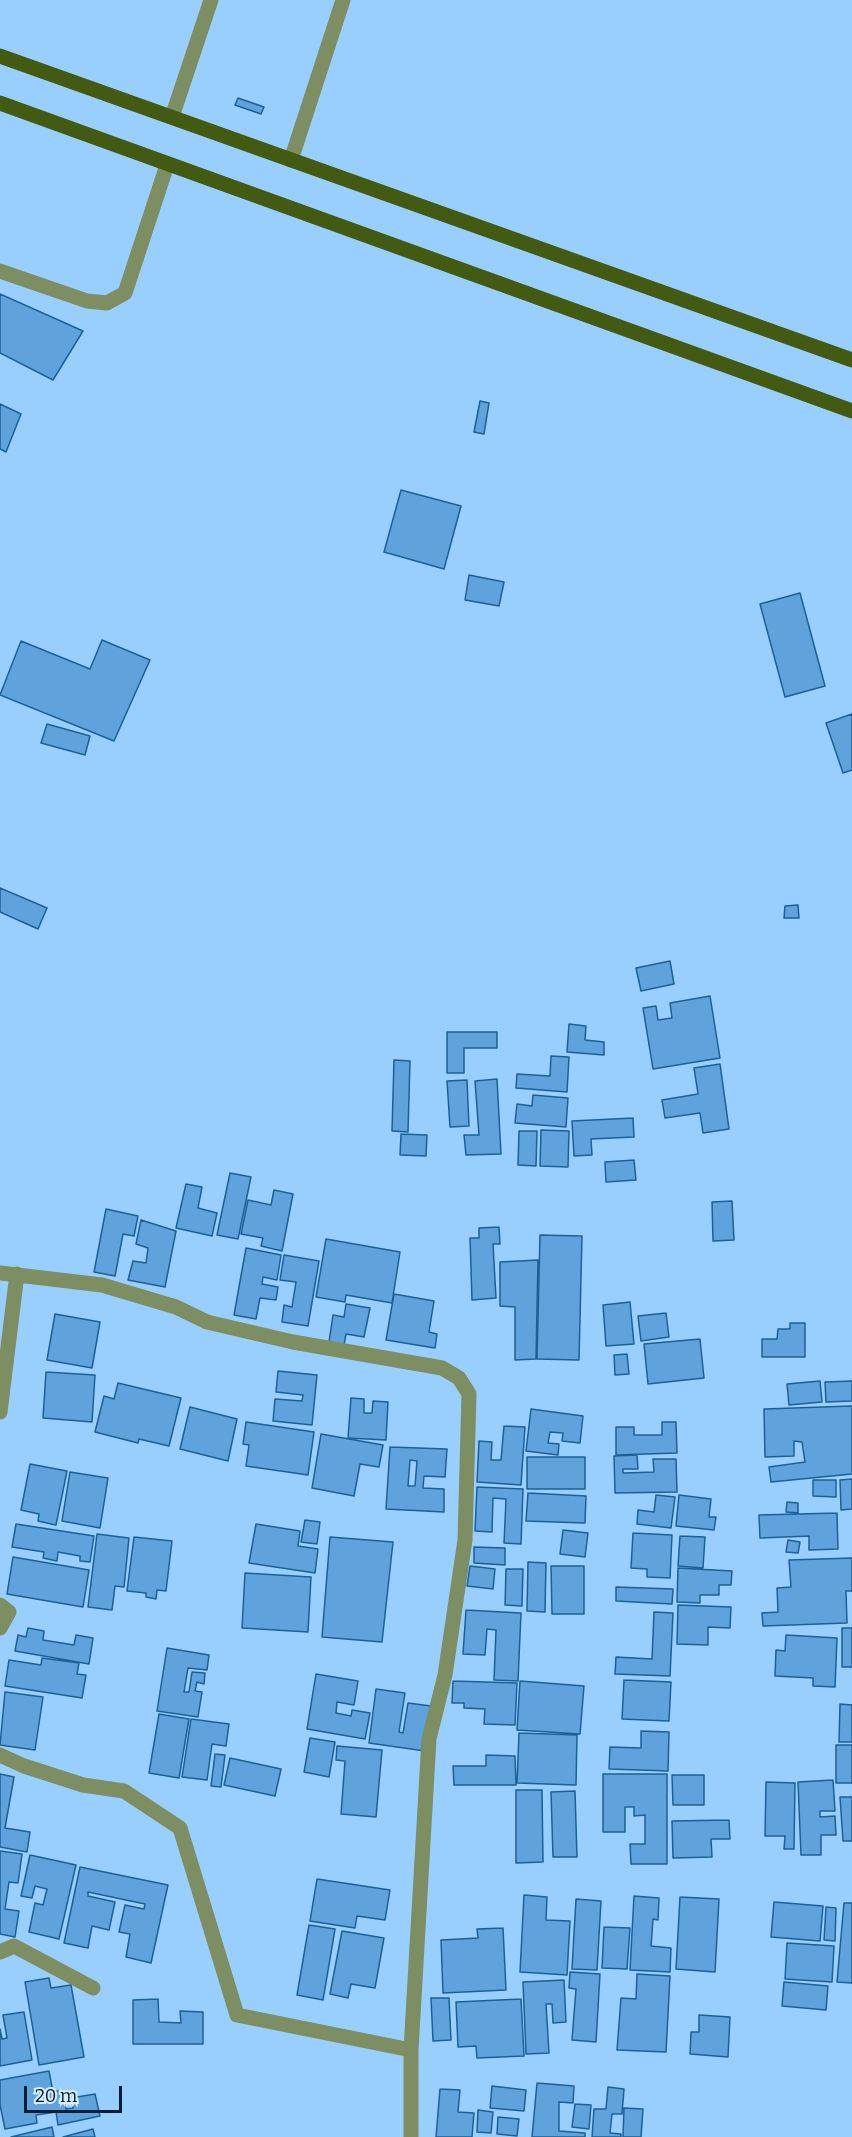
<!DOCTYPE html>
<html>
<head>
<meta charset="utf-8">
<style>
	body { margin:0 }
	#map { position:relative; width:852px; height:2137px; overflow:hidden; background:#99cfff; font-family:Bitter,serif }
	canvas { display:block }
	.scale { position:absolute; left:24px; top:2086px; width:98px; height:27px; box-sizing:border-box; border:3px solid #031f35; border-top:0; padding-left:8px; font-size:18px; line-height:21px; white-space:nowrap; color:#031f35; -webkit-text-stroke:4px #d8ecfe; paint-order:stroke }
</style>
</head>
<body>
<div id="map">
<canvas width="852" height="2137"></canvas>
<div class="scale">20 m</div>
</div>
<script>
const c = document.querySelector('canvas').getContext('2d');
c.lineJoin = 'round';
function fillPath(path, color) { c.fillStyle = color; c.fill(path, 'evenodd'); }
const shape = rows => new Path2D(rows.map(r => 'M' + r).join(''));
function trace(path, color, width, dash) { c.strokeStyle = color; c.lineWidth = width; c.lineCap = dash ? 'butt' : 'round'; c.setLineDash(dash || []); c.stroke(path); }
const building = shape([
	[238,98,264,107,261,114,235,105,238,98],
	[0,294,83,331,53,380,0,353,0,294],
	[480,401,489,403,484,434,474,432,480,401],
	[0,404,21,414,6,452,0,449,0,404],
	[401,490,461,506,444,569,384,552,401,490],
	[469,575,504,582,499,606,465,600,469,575],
	[800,593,825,686,785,697,760,604,800,593],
	[102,640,150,660,114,741,0,695,21,641,90,669,102,640],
	[852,714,852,770,843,773,826,723,852,714],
	[47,724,90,736,85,755,41,743,47,724],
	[0,888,47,908,38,929,0,912,0,888],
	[798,905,799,918,784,918,785,906,798,905],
	[670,961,674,984,641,991,636,968,670,961],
	[710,996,720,1058,653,1069,643,1008,656,1006,658,1020,672,1018,670,1003,710,996],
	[569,1024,586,1026,585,1040,604,1042,604,1055,567,1052,569,1024],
	[447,1032,497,1032,497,1048,464,1048,464,1073,447,1073,447,1032],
	[551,1056,569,1057,567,1092,516,1088,517,1074,550,1076,551,1056],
	[394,1060,410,1061,408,1132,392,1131,394,1060],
	[720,1064,729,1129,703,1133,700,1113,665,1118,662,1100,698,1094,694,1068,720,1064],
	[497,1079,501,1154,466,1155,464,1135,479,1135,475,1081,497,1079],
	[467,1080,469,1126,450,1127,447,1081,467,1080],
	[533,1095,568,1098,566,1127,515,1123,517,1104,532,1106,533,1095],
	[633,1118,634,1137,591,1139,592,1155,574,1156,572,1121,633,1118],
	[541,1130,569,1131,568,1167,540,1166,541,1130],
	[519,1131,537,1131,536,1166,518,1165,519,1131],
	[401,1134,427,1135,426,1156,400,1155,401,1134],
	[634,1160,636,1180,606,1182,605,1162,634,1160],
	[230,1173,251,1177,238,1239,217,1235,230,1173],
	[186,1184,202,1187,198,1208,217,1213,212,1236,176,1228,186,1184],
	[274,1190,293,1194,282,1251,261,1246,263,1238,241,1234,248,1200,271,1205,274,1190],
	[732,1201,734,1240,713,1241,712,1202,732,1201],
	[106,1209,138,1216,134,1236,123,1234,115,1276,94,1272,106,1209],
	[141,1220,176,1231,165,1287,128,1280,133,1261,146,1263,148,1248,136,1244,141,1220],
	[499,1227,500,1244,493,1244,496,1298,472,1300,470,1238,479,1238,479,1228,499,1227],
	[540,1235,582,1236,579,1360,537,1359,540,1235],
	[326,1239,400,1252,392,1303,346,1295,345,1302,316,1297,326,1239],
	[246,1248,281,1255,277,1280,263,1277,262,1284,278,1287,276,1300,260,1298,256,1319,234,1315,246,1248],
	[284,1255,319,1261,308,1326,282,1322,284,1305,292,1307,296,1282,280,1280,284,1255],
	[538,1260,536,1359,515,1360,515,1307,500,1306,500,1262,538,1260],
	[394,1294,434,1301,429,1332,437,1334,435,1348,386,1340,394,1294],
	[630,1302,634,1344,606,1346,603,1305,630,1302],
	[346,1304,370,1308,364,1337,346,1334,344,1345,329,1342,333,1315,344,1317,346,1304],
	[666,1313,669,1337,641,1341,638,1316,666,1313],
	[55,1314,100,1322,92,1368,47,1360,55,1314],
	[790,1323,805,1323,805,1357,762,1357,762,1339,777,1339,778,1329,790,1329,790,1323],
	[700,1339,704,1378,648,1384,644,1344,700,1339],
	[627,1354,629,1374,615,1375,614,1355,627,1354],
	[278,1371,317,1375,312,1425,273,1421,275,1399,302,1401,303,1395,276,1392,278,1371],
	[46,1372,95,1375,92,1422,43,1418,46,1372],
	[820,1381,822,1402,789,1405,787,1384,820,1381],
	[852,1381,852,1401,826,1402,825,1382,852,1381],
	[118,1383,181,1398,169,1446,139,1439,138,1443,95,1432,104,1396,114,1399,118,1383],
	[351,1398,364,1399,364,1413,372,1413,373,1401,388,1402,386,1440,348,1438,351,1398],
	[852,1406,852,1474,771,1482,769,1467,805,1462,802,1442,794,1441,794,1456,765,1457,764,1409,852,1406],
	[190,1407,237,1419,228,1461,180,1449,190,1407],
	[531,1409,583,1416,580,1443,562,1441,563,1433,550,1432,548,1443,559,1444,558,1455,526,1451,531,1409],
	[246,1422,314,1432,308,1475,246,1466,249,1445,243,1444,246,1422],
	[662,1422,676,1422,677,1453,616,1455,616,1427,634,1427,634,1435,662,1435,662,1422],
	[504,1426,525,1427,521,1485,477,1482,479,1441,492,1442,491,1460,501,1460,504,1426],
	[321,1434,383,1445,379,1467,360,1464,354,1496,312,1488,321,1434],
	[390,1447,447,1449,445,1477,424,1476,423,1488,444,1489,444,1512,386,1509,390,1447],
	[410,1460,417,1461,415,1486,408,1486,410,1460],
	[637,1455,638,1469,623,1469,623,1473,654,1472,653,1459,676,1459,677,1492,615,1493,614,1456,637,1455],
	[527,1457,585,1457,585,1489,527,1489,527,1457],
	[30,1464,67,1471,56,1525,38,1521,39,1514,21,1510,30,1464],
	[70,1472,108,1478,100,1528,62,1521,70,1472],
	[852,1479,852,1509,841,1510,840,1480,852,1479],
	[813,1480,836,1480,836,1497,813,1496,813,1480],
	[477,1487,523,1489,521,1544,504,1543,506,1499,493,1498,492,1532,475,1531,477,1487],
	[528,1493,586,1496,585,1523,526,1521,528,1493],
	[656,1495,675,1497,671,1528,637,1524,638,1510,654,1512,656,1495],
	[679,1495,711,1499,709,1517,716,1517,714,1530,676,1526,679,1495],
	[787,1502,798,1503,798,1513,786,1512,787,1502],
	[837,1513,838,1549,809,1550,809,1536,760,1538,759,1515,837,1513],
	[305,1520,320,1522,317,1544,301,1542,305,1520],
	[16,1524,94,1536,90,1562,80,1561,80,1556,58,1552,57,1561,43,1558,44,1552,12,1547,16,1524],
	[256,1524,300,1531,298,1546,318,1549,315,1573,249,1563,256,1524],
	[563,1530,588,1533,585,1557,560,1554,563,1530],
	[633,1533,672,1535,670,1578,647,1577,647,1569,631,1568,633,1533],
	[97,1534,129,1538,124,1587,115,1586,112,1610,88,1607,97,1534],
	[680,1536,705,1537,703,1568,678,1566,680,1536],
	[134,1537,172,1541,166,1591,157,1590,156,1599,146,1597,146,1593,127,1591,134,1537],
	[330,1537,393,1542,382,1642,322,1637,330,1537],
	[788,1540,800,1542,798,1553,786,1552,788,1540],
	[474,1547,505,1548,505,1565,474,1563,474,1547],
	[13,1557,89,1570,83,1607,7,1594,13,1557],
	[852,1558,852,1591,846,1591,847,1623,763,1626,762,1613,778,1612,777,1588,791,1587,789,1560,852,1558],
	[528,1562,546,1563,545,1612,527,1611,528,1562],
	[470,1566,495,1569,493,1589,467,1586,470,1566],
	[551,1566,584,1566,584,1614,552,1614,551,1566],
	[678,1568,732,1571,731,1585,719,1585,719,1595,700,1595,700,1603,677,1602,678,1568],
	[506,1569,523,1569,522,1606,505,1605,506,1569],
	[245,1573,311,1577,308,1632,242,1628,245,1573],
	[616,1587,673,1589,672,1604,616,1601,616,1587],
	[678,1605,731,1607,730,1628,708,1627,708,1645,677,1644,678,1605],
	[466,1610,521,1613,518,1681,494,1680,496,1630,487,1629,485,1655,463,1654,466,1610],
	[654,1612,673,1613,670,1676,615,1674,616,1657,652,1659,654,1612],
	[28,1628,44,1631,43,1640,74,1645,76,1635,93,1638,89,1664,15,1651,18,1635,26,1637,28,1628],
	[842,1628,852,1628,852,1667,842,1667,842,1628],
	[786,1635,837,1638,835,1687,813,1686,813,1678,775,1676,776,1650,785,1651,786,1635],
	[167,1648,209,1655,207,1670,188,1668,184,1692,189,1692,192,1672,205,1673,204,1684,197,1682,195,1691,202,1692,198,1717,157,1711,167,1648],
	[42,1658,79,1663,77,1674,86,1675,82,1698,5,1686,9,1660,41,1665,42,1658],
	[316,1674,358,1681,354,1705,337,1702,336,1713,351,1716,352,1710,370,1713,365,1739,307,1729,316,1674],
	[624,1680,671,1682,669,1721,622,1719,624,1680],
	[453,1681,517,1683,515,1725,484,1724,485,1709,464,1708,464,1703,452,1703,453,1681],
	[520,1681,584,1686,580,1734,517,1730,520,1681],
	[376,1689,405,1693,399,1732,403,1733,408,1703,431,1706,425,1751,369,1743,376,1689],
	[5,1692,43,1697,35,1750,0,1745,5,1692],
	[840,1704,852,1705,852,1742,839,1742,840,1704],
	[159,1714,189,1719,179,1778,149,1773,159,1714],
	[191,1719,229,1724,226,1746,212,1744,207,1780,182,1777,191,1719],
	[641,1731,669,1732,668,1771,609,1769,610,1747,641,1748,641,1731],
	[519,1733,577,1735,576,1785,517,1783,519,1733],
	[310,1738,335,1742,329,1777,304,1772,310,1738],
	[836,1745,852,1745,852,1783,836,1783,836,1745],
	[337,1746,382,1750,376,1817,341,1814,345,1761,336,1760,337,1746],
	[215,1754,225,1755,221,1787,211,1786,215,1754],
	[486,1755,515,1756,516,1785,454,1785,453,1766,486,1766,486,1755],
	[230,1758,281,1769,275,1796,224,1785,230,1758],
	[0,1774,14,1777,5,1828,30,1832,27,1852,0,1847,0,1774],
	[603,1774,667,1774,667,1864,631,1864,630,1844,645,1844,645,1815,634,1816,634,1807,625,1807,625,1832,603,1832,603,1774],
	[672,1775,704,1775,704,1805,673,1805,672,1775],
	[833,1780,835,1811,820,1811,820,1817,835,1816,836,1835,821,1835,821,1855,801,1855,798,1782,833,1780],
	[766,1782,795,1783,794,1849,784,1849,785,1836,765,1836,766,1782],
	[516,1790,542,1790,543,1862,516,1863,516,1790],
	[575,1791,577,1857,553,1857,551,1792,575,1791],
	[840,1797,852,1797,852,1841,843,1841,840,1797],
	[729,1820,730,1839,711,1839,712,1857,673,1858,672,1821,729,1820],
	[0,1851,22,1854,18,1883,9,1882,5,1909,19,1911,15,1937,0,1934,0,1851],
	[30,1855,76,1865,59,1939,29,1932,35,1903,43,1905,47,1889,35,1886,32,1898,21,1896,30,1855],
	[80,1867,168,1885,151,1963,126,1957,130,1934,119,1932,125,1905,144,1909,145,1904,88,1892,88,1896,115,1902,109,1930,92,1926,88,1948,64,1943,80,1867],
	[317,1879,390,1890,385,1920,357,1916,355,1928,310,1921,317,1879],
	[524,1895,547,1897,546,1920,570,1921,567,1975,520,1972,524,1895],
	[634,1896,659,1898,658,1920,653,1919,651,1946,671,1948,670,1972,630,1970,634,1896],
	[680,1897,719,1899,715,1972,676,1969,680,1897],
	[576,1899,601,1901,597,1970,572,1969,576,1899],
	[774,1902,823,1906,820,1941,771,1937,774,1902],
	[844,1903,852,1903,852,1983,837,1982,844,1903],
	[826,1907,836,1908,835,1941,824,1940,826,1907],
	[309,1925,335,1929,323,2000,297,1995,309,1925],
	[604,1927,630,1928,627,1969,602,1968,604,1927],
	[503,1928,506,1990,443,1993,441,1940,478,1938,477,1929,503,1928],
	[342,1931,384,1938,375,1988,351,1984,348,1998,330,1994,342,1931],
	[787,1943,834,1946,832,1982,785,1979,787,1943],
	[570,1972,600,1974,596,2042,572,2040,576,1989,569,1988,570,1972],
	[637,1974,670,1976,666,2052,617,2050,621,1998,636,1999,637,1974],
	[49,1978,51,1988,71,1985,84,2057,39,2065,25,1982,49,1978],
	[564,1980,566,2022,553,2023,552,2004,546,2004,549,2053,526,2054,523,1982,564,1980],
	[784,1982,828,1986,826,2010,782,2006,784,1982],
	[431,1998,449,1998,451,2040,433,2041,431,1998],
	[158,1999,159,2022,181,2023,180,2011,203,2012,203,2044,133,2044,133,2000,158,1999],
	[521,1999,524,2056,477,2058,476,2046,458,2047,456,2002,521,1999],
	[24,2012,32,2060,0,2066,0,2029,2,2039,7,2038,3,2015,24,2012],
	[699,2015,730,2017,728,2057,690,2054,691,2032,699,2032,699,2015],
	[49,2071,53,2092,62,2090,66,2109,73,2108,71,2098,95,2094,100,2116,58,2125,56,2112,36,2115,37,2123,5,2129,0,2105,0,2080,49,2071],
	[537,2083,574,2086,573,2103,559,2102,559,2131,585,2133,585,2137,532,2137,537,2083],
	[492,2086,526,2090,524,2111,490,2108,492,2086],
	[608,2087,624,2089,622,2114,612,2114,610,2133,621,2134,621,2137,592,2137,594,2109,606,2109,608,2087],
	[440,2089,460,2090,458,2112,474,2113,472,2137,436,2137,440,2089],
	[575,2104,591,2105,589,2129,572,2127,575,2104],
	[624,2108,643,2109,641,2137,623,2137,624,2108],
	[478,2110,493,2112,491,2133,477,2132,478,2110],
	[498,2117,519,2119,517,2136,497,2134,498,2117],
	[52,2127,54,2137,11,2137,52,2127],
	[93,2129,95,2137,63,2137,93,2129]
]);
const minor = shape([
	[172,117,211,0],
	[291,160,343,0],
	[0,271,87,301,107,303,125,293,167,165],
	[0,1273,102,1285,176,1307,207,1322,293,1342,442,1368,459,1378,469,1394,465,1540,445,1675,429,1739,411,2050,411,2137],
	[0,1412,17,1274],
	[0,1605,9,1612,0,1628],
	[0,1755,24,1766,83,1785,124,1791,180,1828,237,2015,411,2050],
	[0,1952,14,1946,93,1988]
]);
const major = shape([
	[0,56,852,360],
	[0,103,852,411]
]);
fillPath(building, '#5fa2dc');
trace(building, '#1b6197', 1.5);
trace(minor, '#7c8e62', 15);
trace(major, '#425a11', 15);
</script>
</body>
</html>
